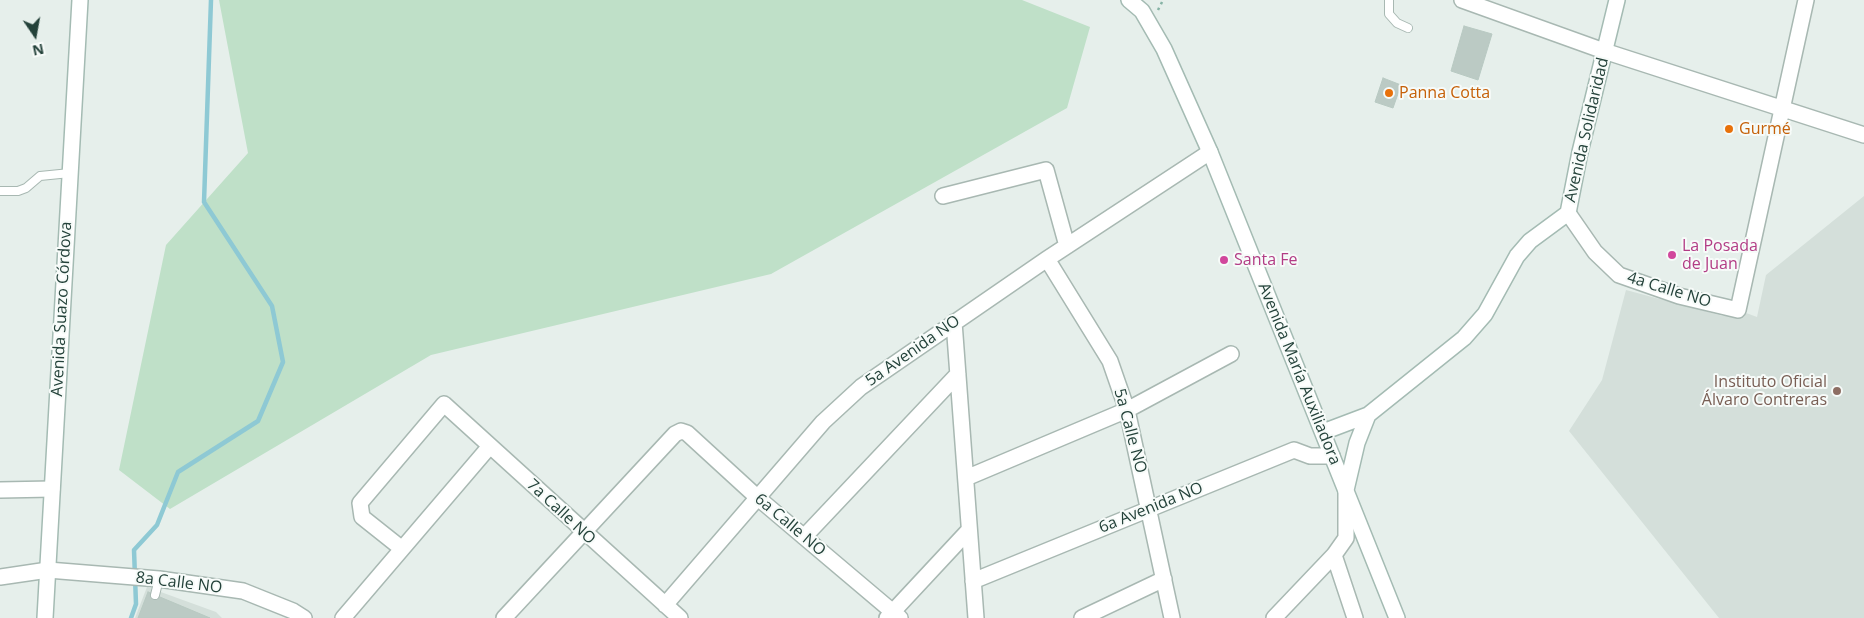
<!DOCTYPE html>
<html>
<head>
<meta charset="utf-8">
<style>
	body { margin:0 }
	#map { position:relative; width:1864px; height:618px; overflow:hidden; background:#e6efeb; font-family:"Open Sans",sans-serif }
	canvas { display:block }
	.north { position:absolute; left:10px; top:10px; width:50px; height:50px; -webkit-text-stroke:4px #f7fbf9; paint-order:stroke; rotate:168deg; font-size:14px; font-weight:700; line-height:20px; text-align:center; color:#24423a }
	.north::after { content:''; display:block; margin:auto; width:18px; height:22px; background:#24423a; clip-path:polygon(50% 0,100% 100%,50% 72%,0 100%) }
</style>
</head>
<body>
<div id="map">
<canvas width="1864" height="618"></canvas>
<div class="north">N</div>
</div>
<script>
const c = document.querySelector('canvas').getContext('2d');
c.lineJoin = 'round';
function fillPath(path, color) { c.fillStyle = color; c.fill(path, 'evenodd'); }
const shape = rows => new Path2D(rows.map(r => 'M' + r).join(''));
function trace(path, color, width, dash) { c.strokeStyle = color; c.lineWidth = width; c.lineCap = dash ? 'butt' : 'round'; c.setLineDash(dash || []); c.stroke(path); }
function drawText(font, color, halo, rows, align = 'center') {
  c.font = font + ' "Open Sans",sans-serif'; c.lineWidth = 4; c.setLineDash([]); c.textBaseline = 'middle'; c.strokeStyle = halo; c.fillStyle = color; for (const [text, x, y, turn = 0] of rows) {
    c.save(); c.translate(x, y); c.rotate((+turn || 0) * Math.PI / 180); c.textAlign = isNaN(turn) ? turn : align; if (halo) c.strokeText(text, 0, 0); c.fillText(text, 0, 0); c.restore();
  }
}
const built = shape([
	[1864,196,1864,618,1719,618,1569,431,1602,380,1626,290,1723,316,1738,310,1757,317,1766,275],
	[147,587,216,612,222,618,135,618]
]);
const green = shape([
	[219,0,1022,0,1090,27,1067,108,771,274,431,355,170,509,119,470,166,245,248,153]
]);
const stream = shape([
	[131,618,136,604,134,550,157,525,178,472,258,421,283,362,272,306,204,202,211,0]
]);
const building = shape([
	[1464,26,1492,34,1478,80,1451,71,1464,26],
	[1383,78,1401,85,1393,108,1375,102,1383,78],
	[148,592,210,618,138,618,148,592]
]);
const path = shape([
	[1158,10,1163,0]
]);
const lane = shape([
	[1389,0,1389,14,1397,23,1408,28],
	[0,191,18,191,26,188,40,176,70,173],
	[155,595,159,579]
]);
const street = shape([
	[1462,0,1604,51,1864,135],
	[943,196,1046,170,1067,246],
	[1568,213,1595,252,1619,275,1679,296,1738,310,1806,0],
	[1047,259,1110,361,1127,410,1172,618],
	[954,322,976,618],
	[966,478,1127,410,1231,354],
	[0,490,52,489],
	[804,537,958,374],
	[401,548,362,517,360,503,444,404,680,618],
	[1334,555,1355,618],
	[0,577,48,570,159,579,243,591,293,611,304,618],
	[973,581,1294,450,1310,456,1332,456],
	[665,605,823,422,861,387,1047,259,1210,152],
	[343,618,490,446],
	[504,618,675,434,681,431,687,433,758,498,900,618],
	[887,618,969,530],
	[1082,618,1164,579],
	[1274,618,1334,555,1346,538,1346,491]
]);
const secondary = shape([
	[1129,0,1142,11,1164,49,1210,152,1397,618],
	[1323,432,1368,415,1464,338,1485,314,1517,256,1530,241,1568,213,1580,152,1617,0],
	[1346,490,1357,443,1368,415],
	[45,618,80,0]
]);
const markers = [
	[1389,93,5,"#e8710a"],
	[1729,129,5,"#e8710a"],
	[1672,255,5,"#d1479c"],
	[1224,260,5,"#d1479c"],
	[1837,391,5,"#8d6e63"]
];
const foodNames = [
	["Panna Cotta",1399,93],
	["Gurmé",1739,129]
];
const streetNames = [
	["Avenida Solidaridad",1587,130,-77],
	["4a Calle NO",1669,290,17],
	["Avenida Suazo Córdova",62,309,-87],
	["5a Avenida NO",913,351,-35],
	["Avenida María Auxiliadora",1299,374,68],
	["5a Calle NO",1130,431,75],
	["6a Avenida NO",1151,508,-22],
	["7a Calle NO",561,512,43],
	["6a Calle NO",790,525,40],
	["8a Calle NO",179,583,7]
];
const hotelNames = [
	["La Posada",1682,246],
	["de Juan",1682,264],
	["Santa Fe",1234,260]
];
const educationNames = [
	["Instituto Oficial",1827,382],
	["Álvaro Contreras",1827,400]
];
fillPath(built, '#d4dfda');
fillPath(green, '#bfe0c8');
trace(stream, '#8ec9d4', 4.5);
fillPath(building, '#bbcac4');
trace(building, '#b8c9c2', 1);
trace(lane, '#a8b8b2', 10);
trace(street, '#a8b8b2', 18);
trace(secondary, '#a4bbb3', 18);
trace(path, '#86b3a5', 2.5, [2.5, 4]);
trace(lane, '#fff', 8);
trace(street, '#fff', 15);
trace(secondary, '#fff', 15);
for (const [x, y, r, color] of markers) { const dot = new Path2D(); dot.arc(x, y, r, 0, 2 * Math.PI); c.fillStyle = color; c.fill(dot); trace(dot, '#f7fbf9', 2); }
drawText('16px', '#c56008', '#f7fbf9', foodNames, 'left');
drawText('16px', '#24423a', '#f7fbf9', streetNames);
drawText('16px', '#b23c85', '#f7fbf9', hotelNames, 'left');
drawText('16px', '#785e54', '#f7fbf9', educationNames, 'right');
</script>
</body>
</html>
